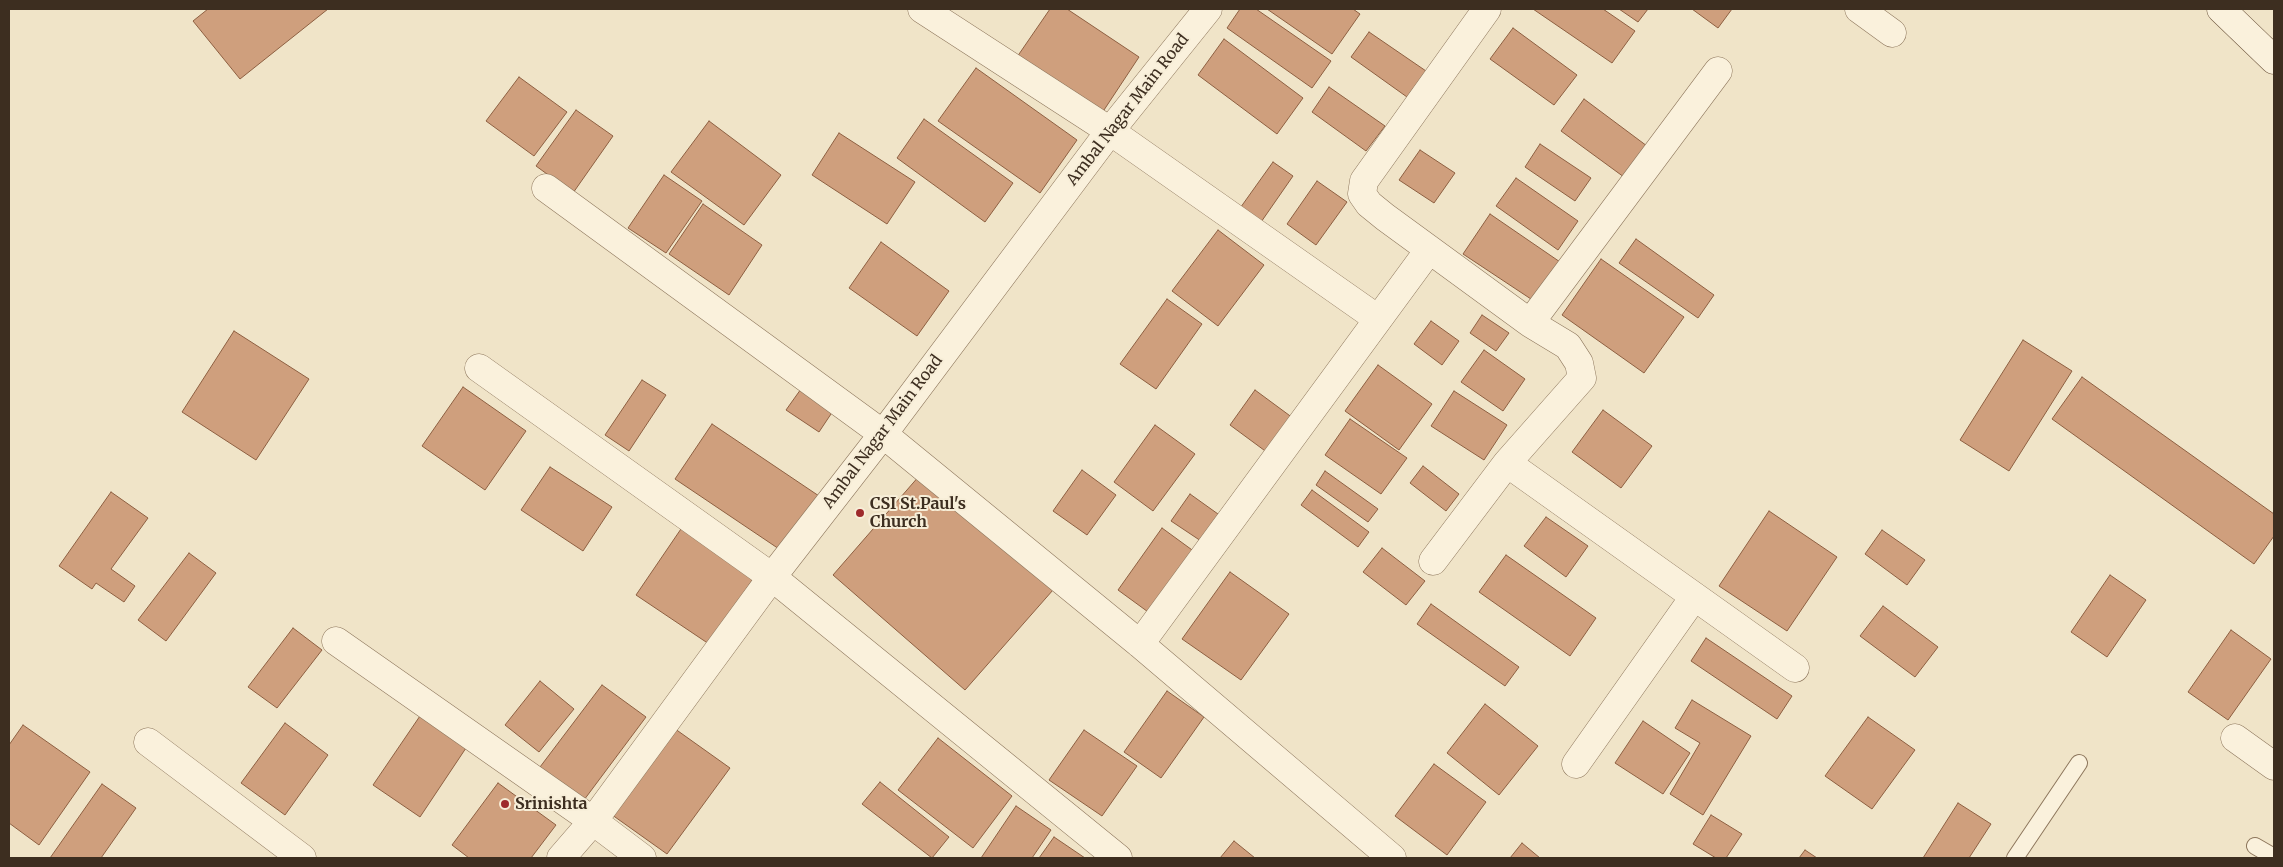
<!DOCTYPE html>
<html>
<head>
<meta charset="utf-8">
<style>
	body { margin:0 }
	#map { position:relative; width:2283px; height:867px; overflow:hidden; background:#f0e4c8; font-family:Merriweather,serif }
	canvas { display:block }
	.frame { position:absolute; inset:0; border:10px solid #3d2e20; pointer-events:none }
</style>
</head>
<body>
<div id="map">
<canvas width="2283" height="867"></canvas>
<div class="frame"></div>
</div>
<script>
const c = document.querySelector('canvas').getContext('2d');
c.lineJoin = 'round';
function fillPath(path, color) { c.fillStyle = color; c.fill(path, 'evenodd'); }
const shape = rows => new Path2D(rows.map(r => 'M' + r).join(''));
function trace(path, color, width, dash) { c.strokeStyle = color; c.lineWidth = width; c.lineCap = dash ? 'butt' : 'round'; c.setLineDash(dash || []); c.stroke(path); }
function drawText(font, color, halo, rows, align = 'center') {
  c.font = font + ' Merriweather,serif'; c.lineWidth = 4; c.setLineDash([]); c.textBaseline = 'middle'; c.strokeStyle = halo; c.fillStyle = color; for (const [text, x, y, turn = 0] of rows) {
    c.save(); c.translate(x, y); c.rotate((+turn || 0) * Math.PI / 180); c.textAlign = isNaN(turn) ? turn : align; if (halo) c.strokeText(text, 0, 0); c.fillText(text, 0, 0); c.restore();
  }
}
const building = shape([
	[208,9,328,9,240,79,193,21,208,9],
	[1050,9,1067,9,1139,57,1102,113,1017,57,1050,9],
	[1240,9,1256,9,1331,61,1312,88,1227,28,1240,9],
	[1267,9,1353,9,1360,14,1332,54,1267,9],
	[1533,9,1603,9,1635,31,1612,63,1533,9],
	[1619,9,1648,9,1638,22,1619,9],
	[1692,9,1732,9,1718,28,1692,9],
	[1513,28,1577,75,1554,105,1490,59,1513,28],
	[1369,32,1426,71,1407,97,1351,57,1369,32],
	[1224,39,1303,98,1277,134,1198,75,1224,39],
	[976,68,1077,140,1040,193,938,121,976,68],
	[519,77,567,112,534,156,486,121,519,77],
	[1329,87,1385,126,1366,151,1312,112,1329,87],
	[1584,99,1651,149,1628,180,1561,131,1584,99],
	[576,110,613,136,573,193,536,166,576,110],
	[924,119,1013,183,985,222,897,158,924,119],
	[709,121,781,175,744,225,671,172,709,121],
	[839,133,915,182,887,224,812,175,839,133],
	[1540,144,1591,178,1575,201,1525,167,1540,144],
	[1420,150,1455,173,1434,203,1399,180,1420,150],
	[1273,162,1293,176,1259,225,1238,211,1273,162],
	[664,175,702,201,666,253,628,228,664,175],
	[1516,178,1578,221,1558,250,1496,206,1516,178],
	[1317,181,1347,202,1316,245,1287,224,1317,181],
	[703,204,762,245,729,295,669,254,703,204],
	[1490,214,1563,264,1537,303,1463,254,1490,214],
	[1218,230,1264,265,1218,326,1172,291,1218,230],
	[1636,239,1714,295,1698,318,1619,263,1636,239],
	[881,242,949,291,917,336,849,288,881,242],
	[1601,259,1684,317,1644,373,1562,315,1601,259],
	[1167,299,1202,324,1156,389,1120,364,1167,299],
	[1482,315,1509,333,1496,351,1470,333,1482,315],
	[1431,321,1459,341,1442,365,1414,344,1431,321],
	[234,331,309,379,256,460,182,412,234,331],
	[2023,340,2072,371,2009,471,1960,440,2023,340],
	[1484,350,1525,379,1503,411,1461,382,1484,350],
	[1378,365,1432,404,1399,450,1345,411,1378,365],
	[2082,377,2274,514,2274,536,2254,564,2052,419,2082,377],
	[642,380,666,395,629,451,605,435,642,380],
	[463,387,526,431,485,490,422,446,463,387],
	[801,389,833,411,819,432,786,410,801,389],
	[1255,390,1297,421,1272,456,1230,425,1255,390],
	[1454,391,1507,425,1484,460,1431,426,1454,391],
	[1603,410,1652,446,1621,488,1572,452,1603,410],
	[1350,419,1407,458,1381,494,1325,455,1350,419],
	[712,424,822,498,785,553,675,479,712,424],
	[1155,425,1195,454,1153,511,1114,482,1155,425],
	[1423,466,1459,494,1446,511,1410,483,1423,466],
	[550,467,612,507,583,551,521,510,550,467],
	[1082,470,1116,495,1087,535,1053,511,1082,470],
	[1325,471,1378,509,1368,522,1316,485,1325,471],
	[920,475,1053,590,965,690,833,575,920,475],
	[1312,490,1369,532,1358,547,1301,505,1312,490],
	[111,492,148,518,111,569,135,586,124,602,96,583,92,589,59,566,111,492],
	[1190,494,1225,519,1207,545,1171,521,1190,494],
	[1769,511,1837,557,1787,631,1719,586,1769,511],
	[1546,517,1588,546,1566,577,1524,546,1546,517],
	[683,526,755,576,709,644,636,595,683,526],
	[1162,528,1199,555,1155,617,1118,590,1162,528],
	[1882,530,1925,560,1907,585,1865,554,1882,530],
	[1382,548,1425,581,1406,605,1363,572,1382,548],
	[189,553,216,573,166,641,138,620,189,553],
	[1506,555,1596,618,1570,656,1479,592,1506,555],
	[1230,572,1289,614,1241,680,1182,639,1230,572],
	[2110,575,2146,600,2107,657,2071,632,2110,575],
	[1431,604,1519,667,1505,686,1417,624,1431,604],
	[1883,606,1938,647,1915,677,1860,636,1883,606],
	[293,628,322,650,277,708,248,687,293,628],
	[2231,630,2271,659,2228,720,2188,692,2231,630],
	[1706,638,1792,696,1777,719,1691,661,1706,638],
	[540,681,574,709,539,752,505,725,540,681],
	[602,685,646,717,584,800,540,767,602,685],
	[1167,691,1204,717,1161,778,1124,752,1167,691],
	[1692,700,1751,736,1703,815,1670,794,1700,743,1675,728,1692,700],
	[1485,704,1538,746,1499,795,1447,753,1485,704],
	[422,713,468,745,420,817,373,785,422,713],
	[1868,717,1915,750,1872,809,1825,776,1868,717],
	[1643,721,1690,753,1663,794,1615,763,1643,721],
	[285,723,328,755,285,815,241,783,285,723],
	[23,725,90,772,39,845,9,823,9,745,23,725],
	[671,726,730,768,667,854,608,812,671,726],
	[1084,730,1137,766,1102,816,1049,780,1084,730],
	[938,738,1012,796,973,848,898,790,938,738],
	[1434,764,1486,802,1447,855,1395,816,1434,764],
	[880,782,949,837,932,858,862,804,880,782],
	[498,783,556,825,531,858,469,858,452,845,498,783],
	[102,784,136,808,101,858,50,858,102,784],
	[1958,803,1991,824,1969,858,1923,858,1958,803],
	[1016,806,1051,830,1032,858,981,858,1016,806],
	[1711,815,1742,834,1726,858,1716,858,1693,844,1711,815],
	[1054,837,1085,858,1039,858,1054,837],
	[1234,841,1255,858,1220,858,1234,841],
	[1522,843,1540,858,1510,858,1522,843],
	[1805,850,1817,858,1799,858,1805,850]
]);
const lane = shape([
	[2255,846,2274,857],
	[2015,858,2079,763]
]);
const street = shape([
	[922,9,1110,131,1378,319],
	[1859,9,1892,33],
	[546,188,883,434,1140,644,1392,858],
	[1530,323,1718,71],
	[479,368,772,577,1118,858],
	[1507,463,1795,668],
	[1433,561,1507,463,1582,378,1579,363,1568,346,1530,323,1385,217,1369,204,1362,194,1364,181,1487,9],
	[336,641,593,821,642,858],
	[1140,644,1429,250],
	[2235,738,2274,766],
	[148,742,302,858],
	[1576,764,1694,597],
	[561,858,593,821,772,577,883,434,1110,131,1208,9]
]);
const secondary = shape([
	[2221,9,2274,60]
]);
const markers = [
	[860,513,5,"#9e2a2b"],
	[505,804,5,"#9e2a2b"]
];
const streetNames = [
	["Ambal Nagar Main Road",1128,110,-52],
	["Ambal Nagar Main Road",883,432,-53]
];
const poiNames = [
	["CSI St.Paul's",870,504],
	["Church",870,522],
	["Srinishta",515,804]
];
fillPath(building, '#cf9f7d');
trace(building, '#8d5f41', 1);
trace(lane, '#8d765c', 18);
trace(street, '#8d765c', 29);
trace(secondary, '#6f573f', 29);
trace(lane, '#faf1dc', 16);
trace(street, '#faf1dc', 28);
trace(secondary, '#faf1dc', 28);
for (const [x, y, r, color] of markers) { const dot = new Path2D(); dot.arc(x, y, r, 0, 2 * Math.PI); c.fillStyle = color; c.fill(dot); trace(dot, '#f7eed8', 2); }
drawText('16px', '#3d2e20', '#f7eed8', streetNames);
drawText('bold 16px', '#3d2e20', '#f7eed8', poiNames, 'left');
</script>
</body>
</html>
